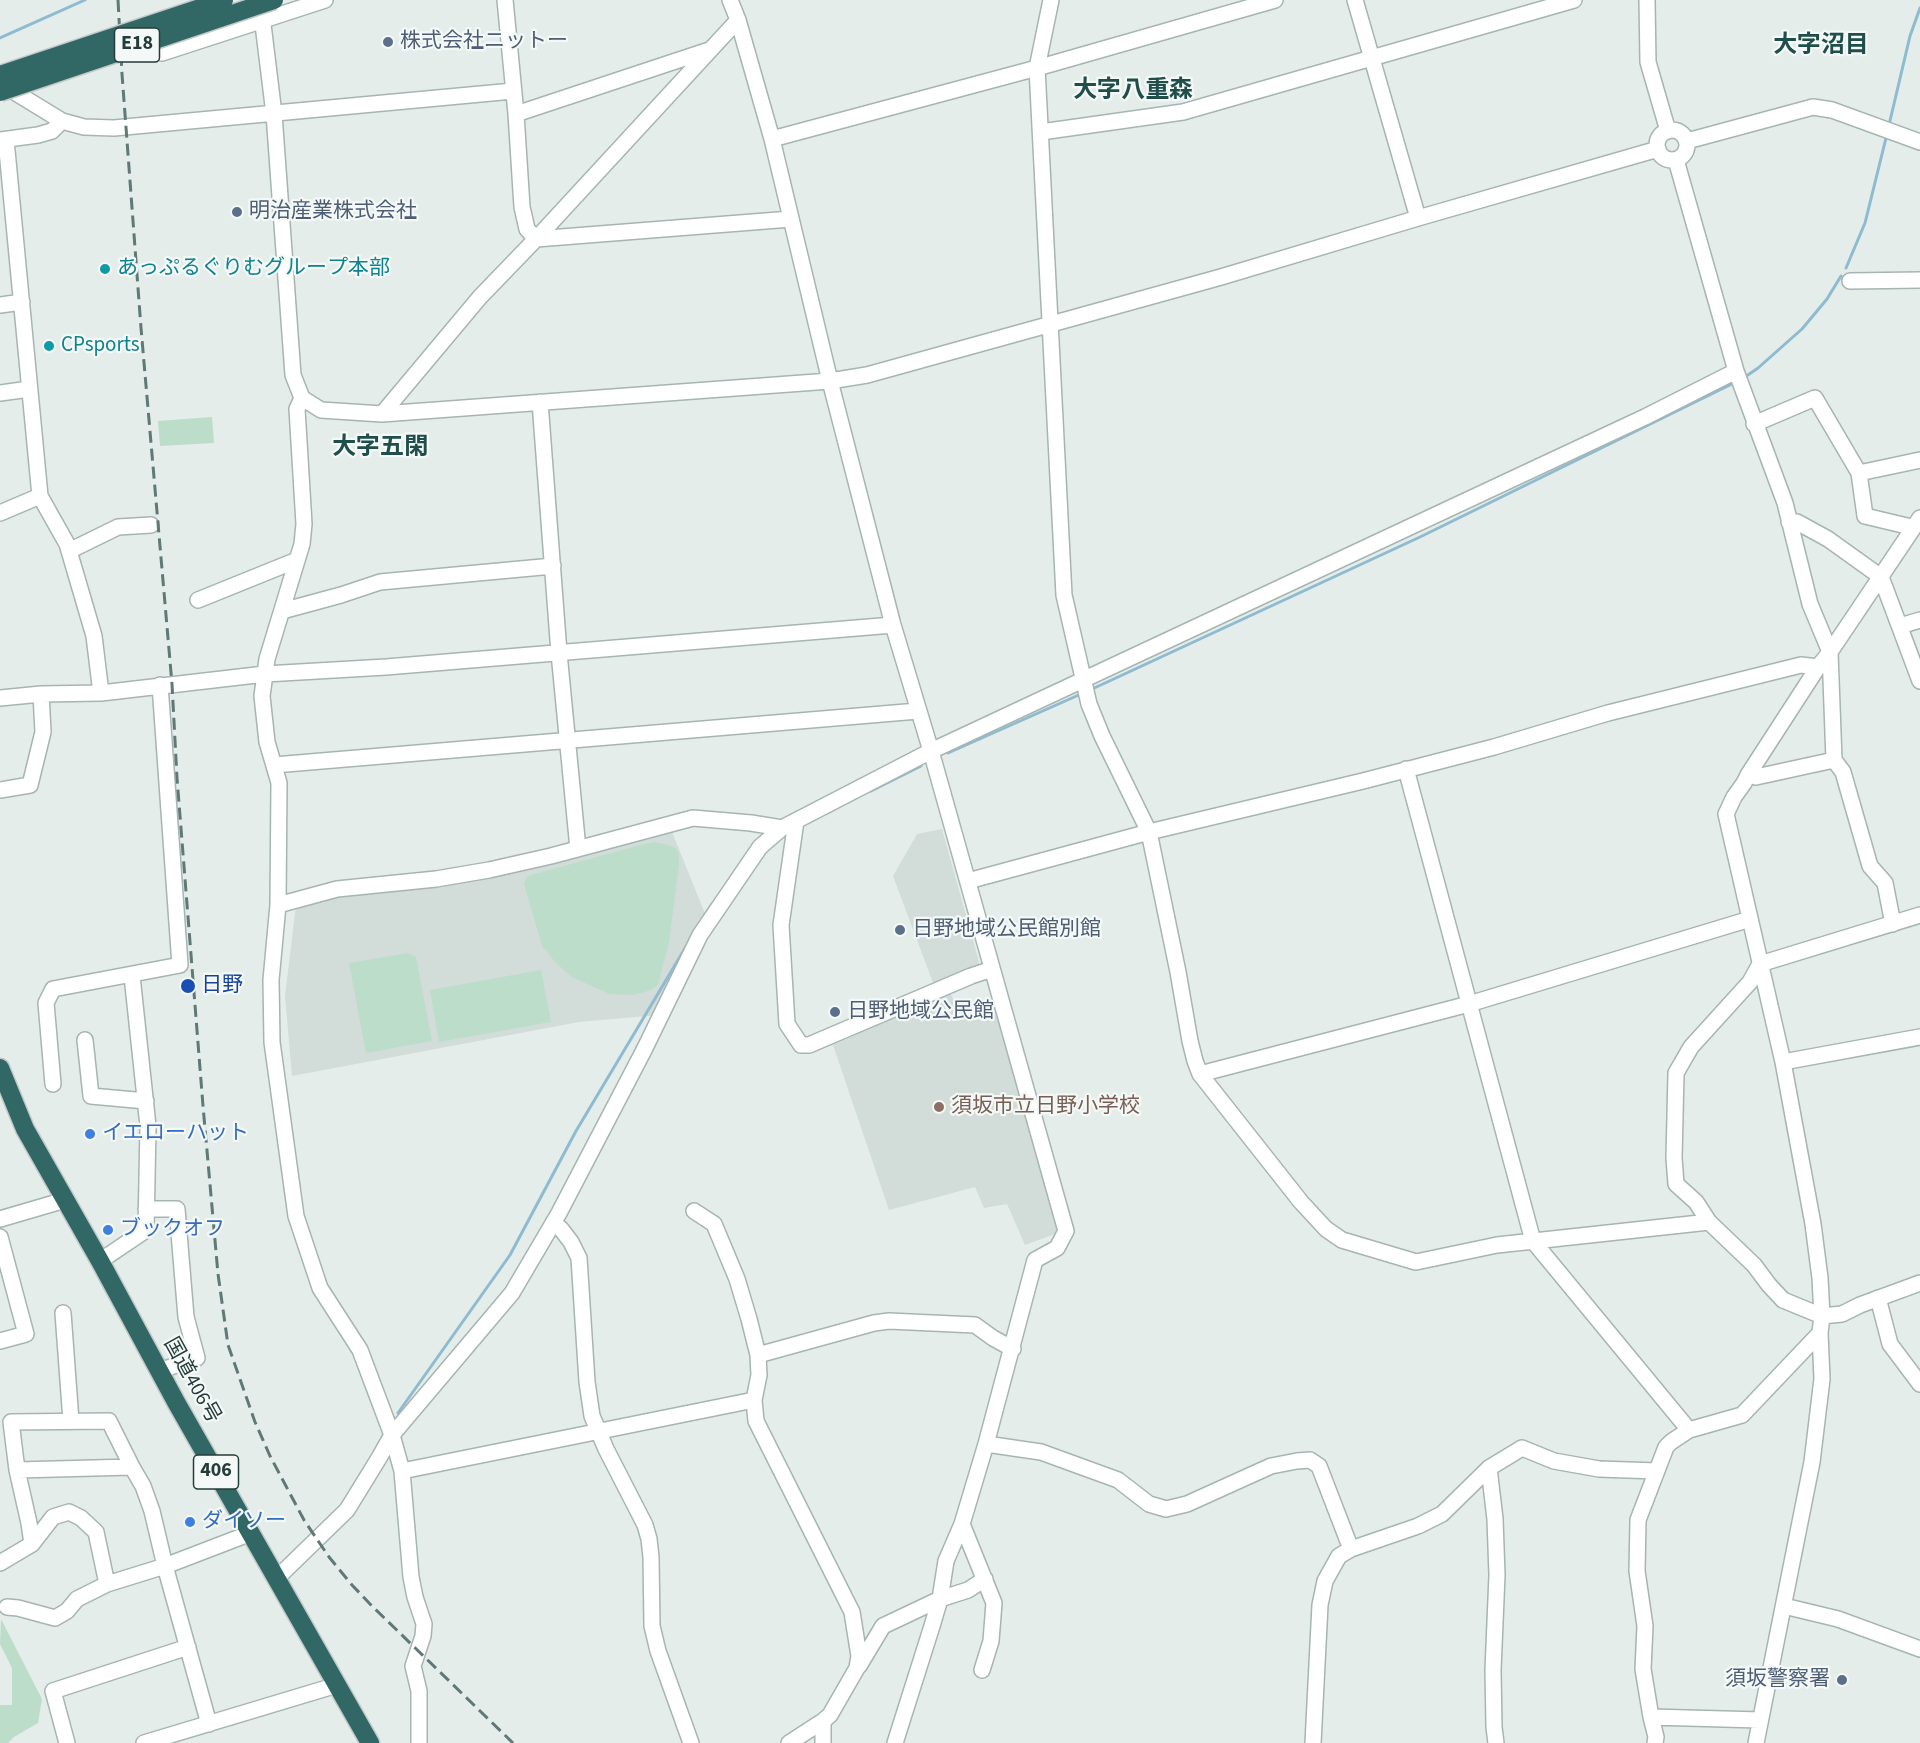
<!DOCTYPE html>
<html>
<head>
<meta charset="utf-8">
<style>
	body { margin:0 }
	canvas { display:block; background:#e4edea }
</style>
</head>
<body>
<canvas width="1920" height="1743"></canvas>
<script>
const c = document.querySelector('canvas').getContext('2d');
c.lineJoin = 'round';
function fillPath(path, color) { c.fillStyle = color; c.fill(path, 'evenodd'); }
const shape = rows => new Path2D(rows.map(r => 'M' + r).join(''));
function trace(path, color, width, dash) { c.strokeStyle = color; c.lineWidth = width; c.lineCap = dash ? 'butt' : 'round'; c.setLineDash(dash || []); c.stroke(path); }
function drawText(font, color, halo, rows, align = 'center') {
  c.font = font + ' "Source Sans 3","Noto Sans JP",sans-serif'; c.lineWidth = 4.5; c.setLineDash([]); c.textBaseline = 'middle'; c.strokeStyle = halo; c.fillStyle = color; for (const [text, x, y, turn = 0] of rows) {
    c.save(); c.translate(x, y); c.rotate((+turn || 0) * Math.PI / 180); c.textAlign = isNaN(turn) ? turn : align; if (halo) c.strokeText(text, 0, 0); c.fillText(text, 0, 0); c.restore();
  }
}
const built = shape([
	[670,827,706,916,659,1015,579,1022,292,1076,285,996,296,905],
	[942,829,981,969,935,988,893,876,917,834],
	[950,993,959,1010,992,1002,1013,1065,1058,1233,1025,1245,1007,1204,984,1208,975,1187,889,1210,833,1045]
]);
const green = shape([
	[212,417,214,443,160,446,158,421],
	[655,842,674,847,679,854,679,865,669,942,658,985,651,990,634,995,609,994,572,977,556,963,542,946,524,884,527,877,531,875,644,844],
	[408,953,416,957,432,1041,366,1053,349,963],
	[541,970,551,1022,439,1042,430,990],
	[1,1619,42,1699,38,1723,14,1737,8,1743,0,1743,0,1705,12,1705,12,1668,0,1644]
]);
const stream = shape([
	[0,38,85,0],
	[1889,125,1910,36,1920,8],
	[1846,268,1865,223,1887,134],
	[1745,377,1758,368,1802,329,1827,299,1841,276],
	[1090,690,1420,537,1736,382],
	[948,753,1081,694],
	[871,791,921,766],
	[702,919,712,904],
	[398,1413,510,1255,576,1131,690,940]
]);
const minor = shape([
	[260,0,274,114,293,375,302,398,321,410,382,414,830,381,867,375,1221,277,1418,218,1658,149],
	[505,0,516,114,522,207,527,229,536,239,791,219],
	[730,0,738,20,772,139,830,381,893,625,931,751,1066,1231,1057,1248,1035,1260,986,1444,962,1524,946,1561,940,1599,932,1626,895,1743],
	[1051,0,1037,68,1064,595,1089,704,1102,736,1149,832,1178,972,1190,1041,1195,1061,1200,1074,1301,1202,1326,1229,1342,1240,1416,1262,1497,1245,1709,1222],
	[1355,0,1418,218],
	[1647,0,1648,62,1668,131],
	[155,30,157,51,162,53,325,0],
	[3,85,62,121,84,127,114,128,513,91],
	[516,114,709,50],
	'1657 145a15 15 0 1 1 30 0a15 15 0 1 1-30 0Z',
	[1041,132,1183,112,1574,0],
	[772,139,1037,68,1275,0],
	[0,140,38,135,52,131,62,121],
	[6,140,40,496,67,544,94,636,101,693],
	[1687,141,1813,107,1832,110,1920,142],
	[1676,160,1736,371,1785,503,1810,604,1830,652,1834,760,1843,772,1870,866,1885,883,1893,924],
	[1850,281,1920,280],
	[0,305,22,302],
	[0,393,29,389],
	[302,398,297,409,304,524,302,544,267,659,262,696,267,742,279,783,278,905,271,980,272,1042,296,1216,320,1288,360,1350,392,1435,402,1471,411,1577,415,1597,424,1624,423,1636,413,1666,419,1691,419,1743],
	[540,402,559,653,578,849],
	[382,414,480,297,536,239,738,20],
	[1754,424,1815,398,1859,473,1920,460],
	[1859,473,1865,516,1907,526,1912,529],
	[0,513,40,496],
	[1789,522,1797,522,1828,539,1881,577,1920,681],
	[69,551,118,527,151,525],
	[198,600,297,560],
	[282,611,341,595,380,582,553,566],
	[1900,626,1920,620],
	[0,698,41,694,101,693,265,674,386,667,893,625],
	[274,765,918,711],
	[1406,769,1533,1241,1689,1430],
	[1748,775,1756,777,1834,760],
	[0,790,30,785,43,732,41,694],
	[796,821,781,925,787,1024,801,1045,809,1045,971,976,992,969],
	[968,881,1149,832,1363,781,1494,747,1608,713,1801,665,1818,667],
	[278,905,337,889,436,879,489,870,551,856,693,818,751,823,782,828],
	[1920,915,1760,964,1750,982,1691,1047,1676,1073,1674,1158,1676,1184,1696,1202,1709,1222,1754,1265,1769,1285,1783,1300,1822,1316,1842,1314,1860,1305,1920,1283],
	[85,1040,91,1096,146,1101],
	[1783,1062,1920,1037],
	[1200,1074,1469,1004,1750,919],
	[53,1084,46,1003,53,989,180,965,160,685],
	[146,1209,177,1209,186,1317,197,1358,159,1371],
	[694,1211,714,1224,737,1279,749,1319,758,1355,759,1375,754,1400,756,1421,852,1612,859,1656,857,1668,830,1715,823,1721,823,1743],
	[0,1219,65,1200],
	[553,1223,561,1229,571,1242,579,1258,587,1382,592,1416,606,1449,645,1525,649,1539,651,1557,652,1626,658,1651,691,1743],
	[0,1237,26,1334,0,1341],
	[100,1261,146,1230,148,1126,132,976],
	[1878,1298,1890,1344,1920,1384],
	[63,1313,71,1421],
	[758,1355,874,1323,889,1321,975,1325,993,1338,1013,1349],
	[986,1444,1041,1452,1118,1480,1149,1504,1166,1509,1187,1504,1271,1466,1297,1461,1310,1460,1319,1466,1351,1549],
	[1489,1468,1495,1519,1497,1575,1493,1670,1494,1727,1496,1743],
	[17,1470,11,1422,109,1421,132,1467],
	[402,1471,754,1400],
	[962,1524,994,1603,991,1641,982,1670],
	[32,1544,29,1523,17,1470,132,1467,143,1486,152,1511,165,1566,209,1724],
	[0,1563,32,1544,53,1517,69,1512,81,1518,96,1532,107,1584,165,1566,251,1533],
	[277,1578,347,1510,379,1458,392,1435,512,1293,559,1213,644,1050,700,935,760,847,782,828,931,751,1645,417,1736,371],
	[1784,1606,1838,1619,1920,1649],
	[7,1607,18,1608,55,1618,67,1611,77,1599,107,1584],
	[859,1666,883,1626,940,1599,968,1590,985,1579],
	[1651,1717,1760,1720],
	[67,1743,53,1691,188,1647],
	[144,1743,337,1685],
	[789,1743,823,1721],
	[1313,1743,1320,1605,1325,1581,1339,1556,1351,1549,1418,1526,1442,1514,1489,1468,1522,1448,1554,1461,1599,1469,1657,1471],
	[1655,1743,1656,1737,1651,1717,1643,1669,1645,1626,1637,1571,1638,1520,1666,1447,1671,1442,1689,1430,1742,1415,1820,1333],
	[1756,1743,1812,1462,1822,1379,1820,1333,1822,1316,1820,1278,1813,1224,1783,1062,1726,814,1734,797,1744,783,1748,775,1818,667,1830,652,1920,518]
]);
const highway = shape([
	[0,1068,25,1129,100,1261,176,1402,370,1743]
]);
const rail = shape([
	[118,0,122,74,141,328,172,684,177,778,203,1106,218,1274,228,1345,255,1422,270,1456,304,1520,329,1557,352,1585,372,1606,513,1743]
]);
const highwayBridge = shape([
	[0,75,224,0],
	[0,92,274,0]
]);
const markers = [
	[388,42,6,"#5c6f8a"],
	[237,212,6,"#5c6f8a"],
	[105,269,6,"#0f9aa8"],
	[49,346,6,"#0f9aa8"],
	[900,930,6,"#5c6f8a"],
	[188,986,8,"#1a4fb4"],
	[835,1012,6,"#5c6f8a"],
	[939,1107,6,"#8d6e63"],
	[90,1134,6,"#3f7fe0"],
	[108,1230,6,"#3f7fe0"],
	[190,1522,6,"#3f7fe0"],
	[1842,1680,6,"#5c6f8a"]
];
const shields = [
	[137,45,45],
	[216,1472,45]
];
const shieldNames = [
	["E18",137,45],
	["406",216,1472]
];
const serviceNames = [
	["株式会社ニットー",400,42],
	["明治産業株式会社",249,212],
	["日野地域公民館別館",912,930],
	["日野地域公民館",847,1012],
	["須坂警察署",1830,1680,"right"]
];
const cultureNames = [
	["あっぷるぐりむグループ本部",117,269],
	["CPsports",61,346]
];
const transitNames = [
	["日野",201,986]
];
const educationNames = [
	["須坂市立日野小学校",951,1107]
];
const shopNames = [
	["イエローハット",102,1134],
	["ブックオフ",120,1230],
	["ダイソー",202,1522]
];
const streetNames = [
	["国道406号",191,1381,61]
];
const quarterNames = [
	["大字沼目",1821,47],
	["大字八重森",1133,92],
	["大字五閑",380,449]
];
fillPath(built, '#d2dcd9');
fillPath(green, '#bdddcb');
trace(stream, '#8ebbcf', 3);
trace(minor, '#a7b5b2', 18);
trace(highway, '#c2c9c8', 21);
trace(minor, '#fff', 15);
trace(highway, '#316866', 18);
trace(rail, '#5e7976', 3, [12, 6]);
trace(highwayBridge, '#c2c9c8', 21, []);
trace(highwayBridge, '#316866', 18);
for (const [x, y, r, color] of markers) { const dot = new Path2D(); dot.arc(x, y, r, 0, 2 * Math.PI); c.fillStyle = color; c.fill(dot); trace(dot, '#f4f9f7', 2); }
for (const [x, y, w] of shields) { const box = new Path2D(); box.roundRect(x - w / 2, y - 17, w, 34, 4.5); c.fillStyle = '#f4f9f7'; c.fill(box); trace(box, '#243d3a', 1.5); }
drawText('bold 20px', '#243d3a', null, shieldNames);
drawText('21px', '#4e5e75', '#f4f9f7', serviceNames, 'left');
drawText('21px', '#0d838f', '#f4f9f7', cultureNames, 'left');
drawText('21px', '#164399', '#f4f9f7', transitNames, 'left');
drawText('21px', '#785e54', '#f4f9f7', educationNames, 'left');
drawText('21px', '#366cbe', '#f4f9f7', shopNames, 'left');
drawText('21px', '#243d3a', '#f4f9f7', streetNames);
drawText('bold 24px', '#204f4b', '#f4f9f7', quarterNames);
</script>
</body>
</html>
